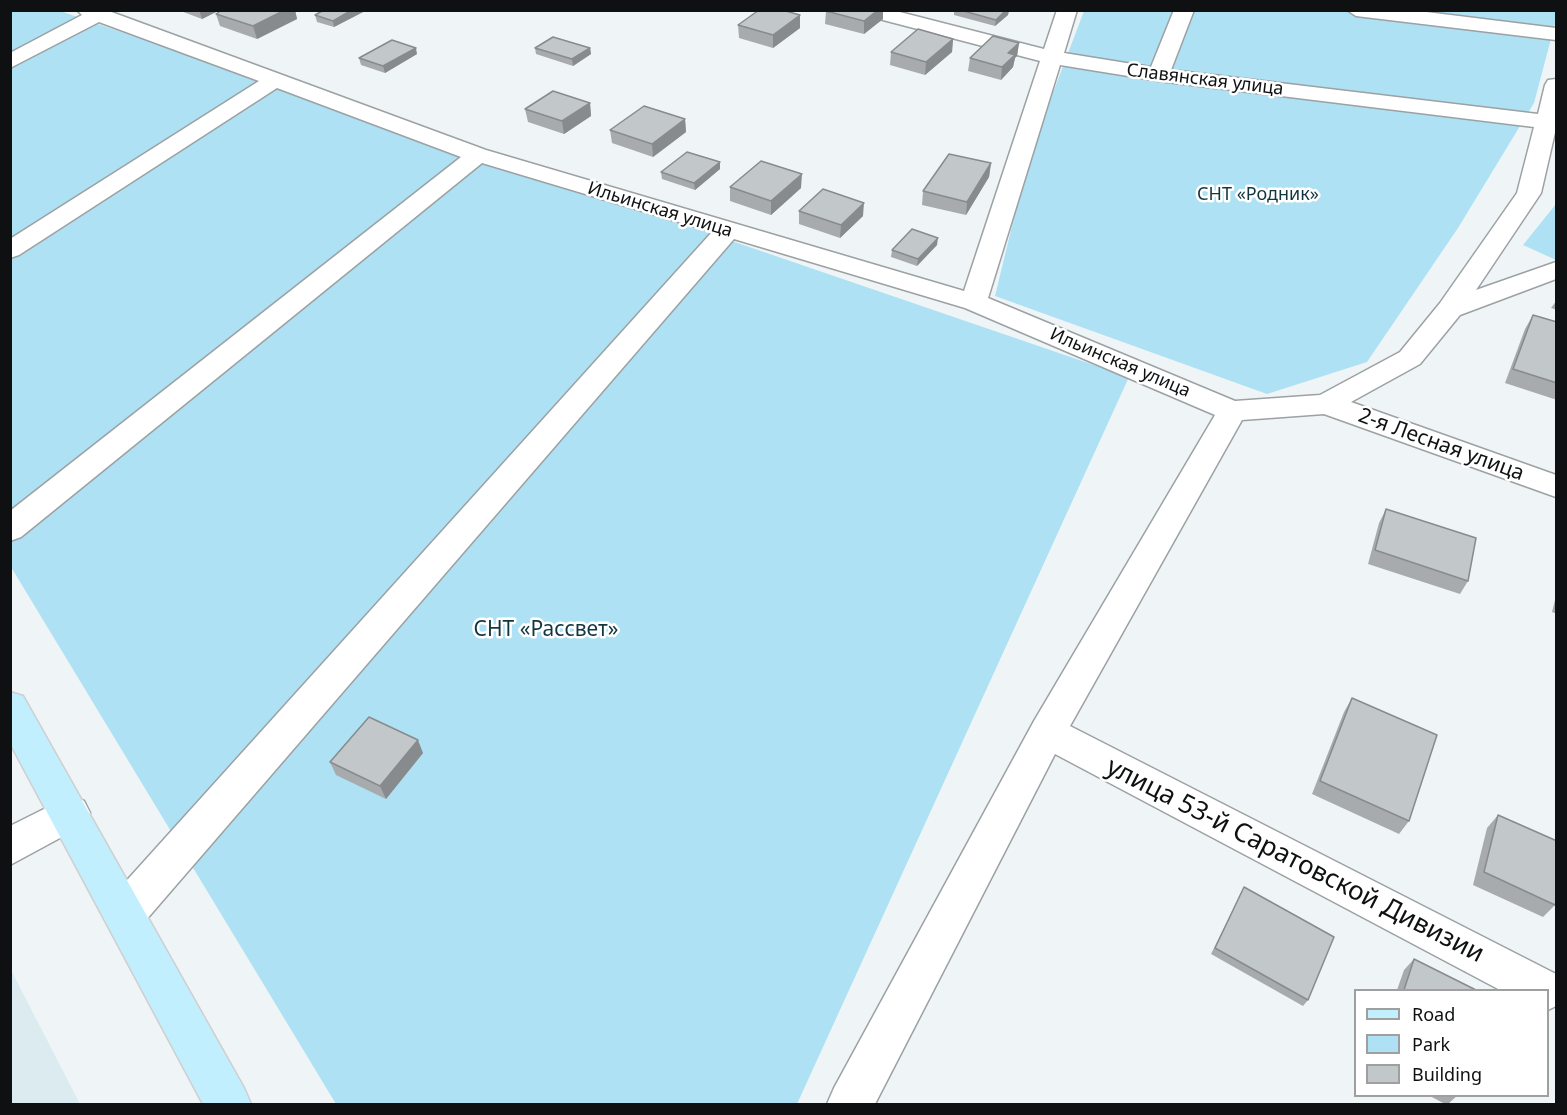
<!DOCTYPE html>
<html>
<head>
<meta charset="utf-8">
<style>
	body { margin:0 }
	#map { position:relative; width:1567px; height:1115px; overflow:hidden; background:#eff5f7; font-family:"Noto Sans",sans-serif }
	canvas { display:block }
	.frame { position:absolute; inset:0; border:12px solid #0e1011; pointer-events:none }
	.legend { position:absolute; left:1354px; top:989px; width:195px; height:108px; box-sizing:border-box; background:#fff; border:2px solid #9f9fa0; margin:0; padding:8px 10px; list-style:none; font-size:18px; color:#0e1011 }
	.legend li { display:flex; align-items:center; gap:12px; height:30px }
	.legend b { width:30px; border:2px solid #9f9fa0 }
</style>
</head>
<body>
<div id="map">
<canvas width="1567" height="1115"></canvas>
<div class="frame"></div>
<ul class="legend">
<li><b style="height:8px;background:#c1effe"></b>Road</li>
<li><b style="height:16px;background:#ade1f3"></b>Park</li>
<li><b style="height:16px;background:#c2c7ca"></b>Building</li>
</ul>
</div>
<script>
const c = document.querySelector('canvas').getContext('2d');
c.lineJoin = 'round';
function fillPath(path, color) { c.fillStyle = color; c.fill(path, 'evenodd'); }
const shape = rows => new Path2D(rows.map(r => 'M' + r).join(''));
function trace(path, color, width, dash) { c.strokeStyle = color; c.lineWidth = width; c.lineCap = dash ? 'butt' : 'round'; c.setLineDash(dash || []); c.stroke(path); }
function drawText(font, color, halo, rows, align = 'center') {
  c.font = font + ' "Noto Sans",sans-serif'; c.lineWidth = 5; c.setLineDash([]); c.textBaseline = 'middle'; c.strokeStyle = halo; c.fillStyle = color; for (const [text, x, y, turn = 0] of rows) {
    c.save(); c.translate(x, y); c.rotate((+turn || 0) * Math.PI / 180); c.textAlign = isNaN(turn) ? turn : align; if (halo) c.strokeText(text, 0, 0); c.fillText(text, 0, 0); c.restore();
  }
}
const built = shape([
	[10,970,11,970,80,1104,11,1104]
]);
const green = shape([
	[11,11,60,11,1129,377,797,1104,336,1104,11,567],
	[1084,11,1556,11,1556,20,1534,103,1458,228,1367,362,1267,394,995,296,1029,156],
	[1556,204,1556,260,1523,245]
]);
const minor = shape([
	[77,10,106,10,486,150,964,291,1040,61,860,14,858,10,892,10,1044,49,1057,10,1077,10,1064,53,1151,67,1174,10,1194,10,1171,70,1538,114,1545,85,1548,80,1556,79,1556,128,1541,193,1476,290,1556,262,1556,279,1460,315,1420,364,1351,402,1556,475,1556,497,1324,414,1242,420,1070,726,1556,974,1556,1006,1548,1010,1548,990,1500,990,1055,754,875,1104,827,1104,834,1088,1034,721,1215,415,965,308,734,239,140,927,125,933,110,927,104,913,110,899,712,232,482,163,21,537,10,541,10,511,461,157,277,88,19,255,10,258,10,239,259,81,99,22,10,68,10,53,82,15,77,10],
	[1060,65,1159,81,1534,127,1517,193,1440,303,1400,352,1320,395,1235,401,988,298,1060,65],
	[1347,10,1410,10,1556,28,1556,40,1356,16,1347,10],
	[70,796,84,801,90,813,84,825,10,865,10,826,70,796]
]);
const major = shape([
	[10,692,23,696,244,1088,251,1104,203,1104,10,743,10,692]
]);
const wall = shape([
	[178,10,220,10,202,19],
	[222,10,295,10,297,19,257,39,220,26,216,14],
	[826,10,883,10,883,19,864,34,825,24,826,11],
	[954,10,1009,10,1008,15,995,26,954,15],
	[365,11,334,27,317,22,315,15],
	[738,25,800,28,773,48,739,38],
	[953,39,952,52,925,75,890,65,891,52],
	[1019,43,1017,56,1015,58,1013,67,1001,80,968,71,970,58],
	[535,48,590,48,591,54,573,66,536,54],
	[417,54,385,73,361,65,359,58],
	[590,103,591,116,564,134,528,122,525,109],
	[685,119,686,132,653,157,612,143,610,130],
	[720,162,720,169,695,190,662,179,661,172],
	[991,163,989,177,966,215,922,205,923,191],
	[730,187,801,188,771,215,730,201],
	[799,211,863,216,840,238,799,224],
	[937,245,917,266,891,257,892,250],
	[1557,300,1557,310,1551,308],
	[1533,315,1557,322,1557,400,1505,383,1525,329],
	[1386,509,1468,581,1460,594,1368,564,1379,523],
	[1557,592,1557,614,1552,612],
	[1352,698,1409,821,1399,834,1312,794,1344,712],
	[423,753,386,799,336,775,330,762],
	[1498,815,1555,905,1543,917,1473,885,1487,828],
	[1244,887,1308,1000,1303,1006,1211,954],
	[1414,959,1476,990,1397,990,1404,970],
	[1428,1095,1458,1095,1448,1104,1445,1104]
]);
const shadedWall = shape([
	[199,10,220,10,202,19],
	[285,10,295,10,297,19,257,39,253,26],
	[352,10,365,10,365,11,334,27,333,21],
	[878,10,883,10,883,19,864,34,864,21],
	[1006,10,1009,10,1008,15,995,26,996,20],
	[800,15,800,28,773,48,773,35],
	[953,39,952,52,925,75,926,62],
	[1019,43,1017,56,1015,58,1013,67,1001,80,1002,67,1008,53],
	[416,48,417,54,385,73,383,66],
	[590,48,591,54,573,66,572,59],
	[590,103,591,116,564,134,562,121],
	[685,119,686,132,653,157,652,144],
	[720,162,720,169,695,190,694,183],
	[991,163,989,177,966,215,967,202],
	[802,174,801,188,771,215,771,201],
	[864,203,863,216,840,238,841,225],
	[938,238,937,245,917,266,918,259],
	[418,740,423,753,386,799,380,786]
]);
const building = shape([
	[222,10,285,10,253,26,216,14,222,10],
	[324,10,352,10,333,21,315,15,324,10],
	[759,10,782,10,800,15,773,35,738,25,759,10],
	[826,10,878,10,864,21,826,11,826,10],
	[960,10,1006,10,996,20,960,10],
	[918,29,953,39,926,62,891,52,918,29],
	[993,36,1019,43,1008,53,1015,55,1002,67,970,58,993,36],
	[553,37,590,48,572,59,535,48,553,37],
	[392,40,416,48,383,66,359,58,392,40],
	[553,91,590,103,562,121,525,109,553,91],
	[644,106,685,119,652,144,610,130,644,106],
	[687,152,720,162,694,183,661,172,687,152],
	[949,154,991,163,967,202,923,191,949,154],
	[761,161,802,174,771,201,730,187,761,161],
	[823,189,864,203,841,225,799,211,823,189],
	[912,229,938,238,918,259,892,250,912,229],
	[1533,315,1557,322,1557,383,1513,369,1533,315],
	[1386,509,1476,538,1468,581,1375,550,1386,509],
	[1352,698,1437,735,1409,821,1320,781,1352,698],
	[369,717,418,740,380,786,330,762,369,717],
	[1498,815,1557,841,1557,899,1555,905,1484,872,1498,815],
	[1244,887,1334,937,1308,1000,1215,948,1244,887],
	[1414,959,1476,990,1404,990,1414,959]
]);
const farStreetnames = [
	["Славянская улица",1205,80,7],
	["Ильинская улица",660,210,17],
	["Ильинская улица",1120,363,23]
];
const farParknames = [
	["СНТ «Родник»",1258,195]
];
const streetNames = [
	["2-я Лесная улица",1441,445,20]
];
const parkNames = [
	["СНТ «Рассвет»",546,630]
];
const nearStreetnames = [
	["улица 53-й Саратовской Дивизии",1295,861,27]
];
fillPath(built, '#dcebef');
fillPath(green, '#ade1f3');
trace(minor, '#9ca1a3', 3);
trace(major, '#cfcfcf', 3);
fillPath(minor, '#fff');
fillPath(major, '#c1effe');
fillPath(wall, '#a7abae');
fillPath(shadedWall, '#888b8d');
fillPath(building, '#c2c7ca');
trace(building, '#888b8d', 1.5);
drawText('18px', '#0e1011', '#fff', farStreetnames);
drawText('18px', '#123641', '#fff', farParknames);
drawText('21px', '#0e1011', '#fff', streetNames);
drawText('21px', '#123641', '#fff', parkNames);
drawText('26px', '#0e1011', '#fff', nearStreetnames);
</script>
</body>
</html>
